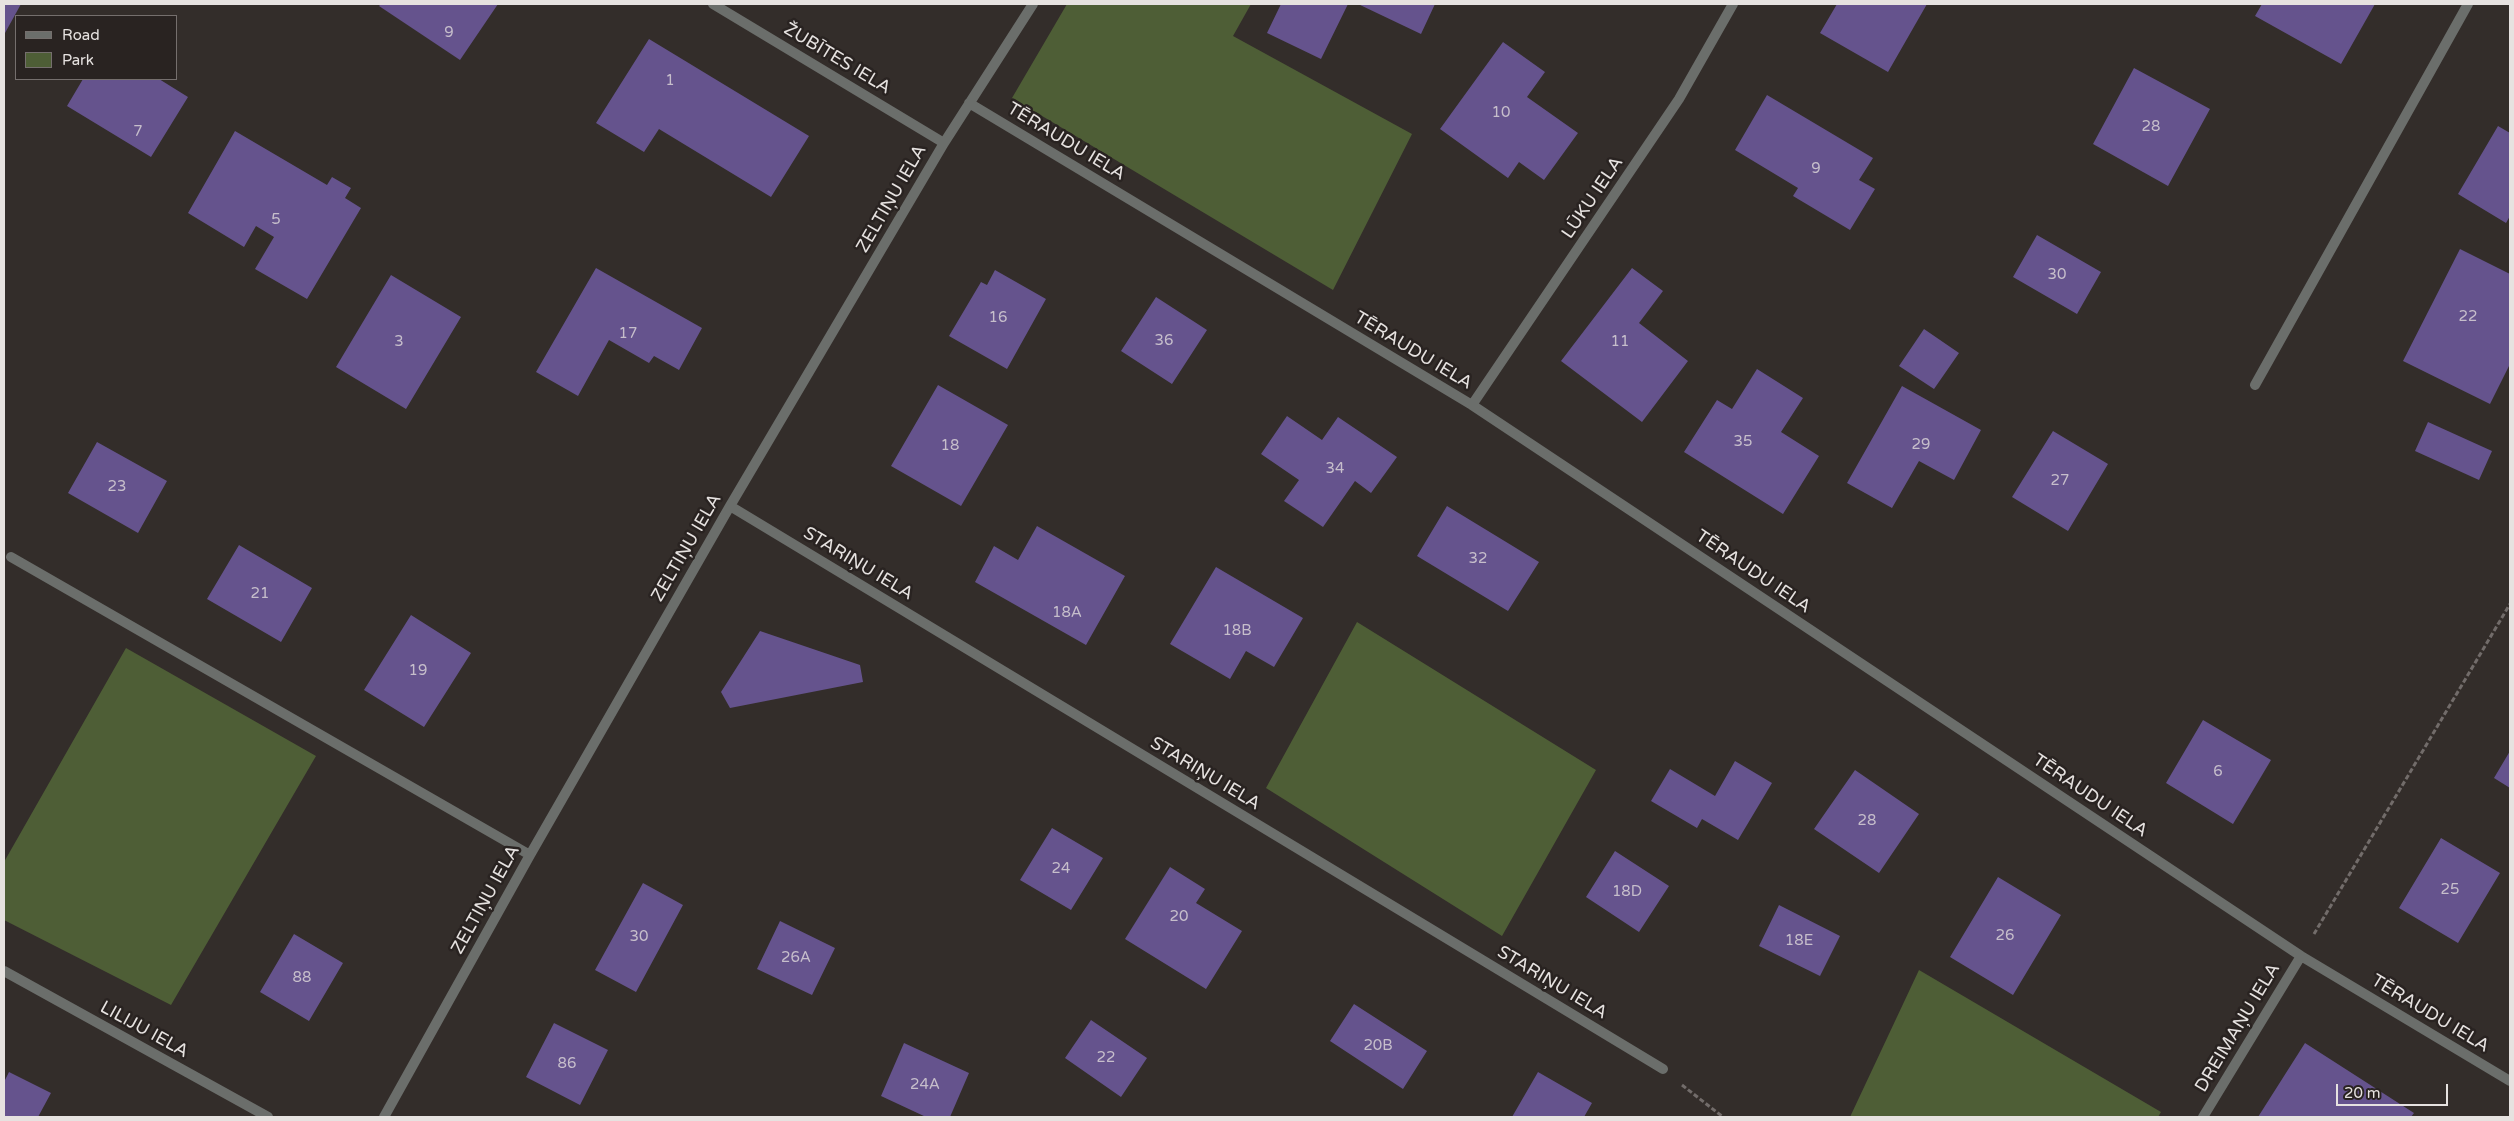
<!DOCTYPE html>
<html>
<head>
<meta charset="utf-8">
<style>
	body { margin:0 }
	#map { position:relative; width:2514px; height:1121px; overflow:hidden; background:#332d2a; font-family:"Varela Round",sans-serif }
	canvas { display:block }
	.frame { position:absolute; inset:0; border:5px solid #e6e2e0; pointer-events:none }
	.legend { position:absolute; left:15px; top:15px; width:162px; height:65px; box-sizing:border-box; background:#292321; border:1px solid #756f6d; margin:0; padding:6px 9px; list-style:none; font-size:15px; color:#e6e2e0 }
	.legend li { display:flex; align-items:center; gap:10px; height:25px }
	.legend b { width:25px; border:1px solid #756f6d }
	.scale { position:absolute; left:2336px; top:1084px; width:112px; height:22px; box-sizing:border-box; border:2px solid #e6e2e0; border-top:0; padding-left:6px; font-size:15px; line-height:18px; white-space:nowrap; color:#e6e2e0; -webkit-text-stroke:4px #292321; paint-order:stroke }
</style>
</head>
<body>
<div id="map">
<canvas width="2514" height="1121"></canvas>
<div class="frame"></div>
<ul class="legend">
<li><b style="height:6px;background:#6b6e6b"></b>Road</li>
<li><b style="height:14px;background:#4e5e36"></b>Park</li>
</ul>
<div class="scale">20 m</div>
</div>
<script>
const c = document.querySelector('canvas').getContext('2d');
c.lineJoin = 'round';
function fillPath(path, color) { c.fillStyle = color; c.fill(path, 'evenodd'); }
const shape = rows => new Path2D(rows.map(r => 'M' + r).join(''));
function trace(path, color, width, dash) { c.strokeStyle = color; c.lineWidth = width; c.lineCap = dash ? 'butt' : 'round'; c.setLineDash(dash || []); c.stroke(path); }
function drawText(font, color, halo, rows, align = 'center') {
  c.font = font + ' "Varela Round",sans-serif'; c.lineWidth = 5; c.setLineDash([]); c.textBaseline = 'middle'; c.strokeStyle = halo; c.fillStyle = color; for (const [text, x, y, turn = 0] of rows) {
    c.save(); c.translate(x, y); c.rotate((+turn || 0) * Math.PI / 180); c.textAlign = isNaN(turn) ? turn : align; if (halo) c.strokeText(text, 0, 0); c.fillText(text, 0, 0); c.restore();
  }
}
const green = shape([
	[1067,4,1251,4,1233,36,1412,134,1333,290,1012,98],
	[1357,622,1596,770,1502,936,1266,788],
	[126,648,316,756,171,1005,4,920,4,862],
	[1919,970,2161,1112,2158,1117,1850,1117]
]);
const building = shape([
	[4,4,21,4,5,33,4,33],
	[381,4,498,4,460,60,379,6],
	[1281,4,1348,4,1321,59,1267,33],
	[1358,4,1435,4,1421,34],
	[1837,4,1927,4,1888,72,1820,33],
	[2262,4,2375,4,2341,64,2255,16],
	[649,39,809,136,771,197,659,129,644,152,596,123],
	[1503,42,1545,72,1527,97,1578,133,1544,180,1519,162,1508,178,1440,129],
	[2134,68,2210,109,2168,186,2093,144],
	[83,79,159,79,188,97,151,157,67,106],
	[1767,95,1873,158,1859,180,1875,189,1850,230,1793,196,1798,188,1735,150],
	[2498,126,2510,133,2510,216,2506,223,2458,194],
	[235,131,327,185,332,177,351,188,345,198,361,208,307,299,255,269,274,237,256,226,244,247,188,213],
	[2037,235,2101,272,2077,314,2013,277],
	[2460,249,2510,274,2510,364,2490,404,2403,361],
	[596,268,702,328,679,370,654,356,649,363,609,340,578,396,536,372],
	[1632,268,1663,291,1639,323,1688,361,1642,422,1561,361],
	[995,270,1046,299,1007,369,949,336,981,282,987,285],
	[391,275,461,317,406,409,336,367],
	[1156,297,1207,330,1172,384,1121,351],
	[1924,329,1959,353,1934,389,1899,366],
	[1757,369,1803,398,1781,432,1819,456,1783,514,1684,452,1717,400,1732,409],
	[938,385,1008,425,961,506,891,466],
	[1902,386,1981,430,1954,480,1919,461,1892,508,1847,483],
	[1287,416,1322,440,1338,417,1397,457,1371,493,1355,481,1323,527,1284,501,1299,480,1261,454],
	[2428,422,2492,451,2479,480,2415,451],
	[2053,431,2108,464,2068,531,2012,497],
	[97,442,167,481,138,533,68,493],
	[1447,506,1539,562,1508,611,1417,556],
	[1037,526,1125,576,1086,645,975,582,994,546,1018,560],
	[239,545,312,588,281,642,207,599],
	[1216,567,1303,618,1274,667,1246,651,1230,679,1170,644],
	[411,615,471,653,424,727,364,690],
	[760,631,860,665,863,682,730,708,721,692],
	[2203,720,2271,760,2233,824,2166,783],
	[2510,751,2510,788,2494,778],
	[1735,761,1772,783,1738,840,1702,819,1697,828,1651,801,1670,769,1715,796],
	[1855,770,1919,814,1879,873,1814,829],
	[1052,828,1103,858,1071,910,1020,880],
	[2441,838,2500,873,2458,943,2399,908],
	[1615,851,1669,886,1639,932,1586,897],
	[1170,867,1205,889,1196,903,1242,931,1206,989,1125,939],
	[1998,877,2061,915,2013,995,1950,957],
	[643,883,683,905,636,992,595,970],
	[1779,905,1840,936,1820,976,1759,946],
	[780,921,835,948,812,995,757,969],
	[294,934,343,963,309,1021,260,992],
	[1354,1004,1427,1051,1403,1089,1330,1041],
	[1091,1020,1147,1058,1121,1097,1065,1058],
	[554,1023,608,1050,580,1105,526,1077],
	[904,1043,969,1073,950,1117,926,1117,881,1096],
	[2305,1043,2414,1113,2411,1117,2258,1117],
	[9,1072,51,1093,38,1117,4,1117,4,1082],
	[1538,1072,1592,1103,1584,1117,1512,1117]
]);
const path = shape([
	[2314,934,2510,604],
	[1682,1085,1723,1117]
]);
const lane = shape([
	[2255,385,2468,4]
]);
const street = shape([
	[713,4,944,143],
	[969,103,1472,405,2301,956,2510,1081],
	[1472,405,1679,99,1733,4],
	[730,506,1663,1069],
	[11,557,530,855],
	[4,971,268,1117],
	[384,1117,530,855,730,506,944,143,1033,4],
	[2203,1117,2301,956]
]);
const numberNames = [
	["9",449,33],
	["1",670,81],
	["10",1501,113],
	["28",2151,127],
	["7",138,132],
	["9",1816,169],
	["5",276,220],
	["30",2057,275],
	["22",2468,317],
	["16",998,318],
	["17",628,334],
	["36",1164,341],
	["3",399,342],
	["11",1620,342],
	["35",1743,442],
	["29",1921,445],
	["18",950,446],
	["34",1335,469],
	["27",2060,481],
	["23",117,487],
	["32",1478,559],
	["21",260,594],
	["18A",1067,613],
	["18B",1237,631],
	["19",418,671],
	["6",2218,772],
	["28",1867,821],
	["24",1061,869],
	["25",2450,890],
	["18D",1627,892],
	["20",1179,917],
	["26",2005,936],
	["30",639,937],
	["18E",1799,941],
	["26A",796,958],
	["88",302,978],
	["20B",1378,1046],
	["22",1106,1058],
	["86",567,1064],
	["24A",925,1085]
];
const streetNames = [
	["ŽUBĪTES IELA",837,59,31],
	["TĒRAUDU IELA",1066,142,31],
	["LŪKU IELA",1593,198,-56],
	["ZELTIŅU IELA",892,199,-60],
	["TĒRAUDU IELA",1413,351,31],
	["ZELTIŅU IELA",687,548,-60],
	["STARIŅU IELA",858,564,31],
	["TĒRAUDU IELA",1753,572,34],
	["STARIŅU IELA",1205,774,31],
	["TĒRAUDU IELA",2090,796,34],
	["ZELTIŅU IELA",486,900,-61],
	["STARIŅU IELA",1552,983,31],
	["TĒRAUDU IELA",2430,1014,31],
	["DREIMAŅU IELA",2238,1028,-59],
	["LILIJU IELA",144,1030,29]
];
fillPath(green, '#4e5e36');
fillPath(building, '#65538d');
trace(path, '#726c6a', 3, [5, 2.5]);
trace(lane, '#6b6e6b', 10);
trace(street, '#6b6e6b', 10);
drawText('15px', '#c6becb', null, numberNames);
drawText('18px', '#e6e2e0', '#292321', streetNames);
</script>
</body>
</html>
